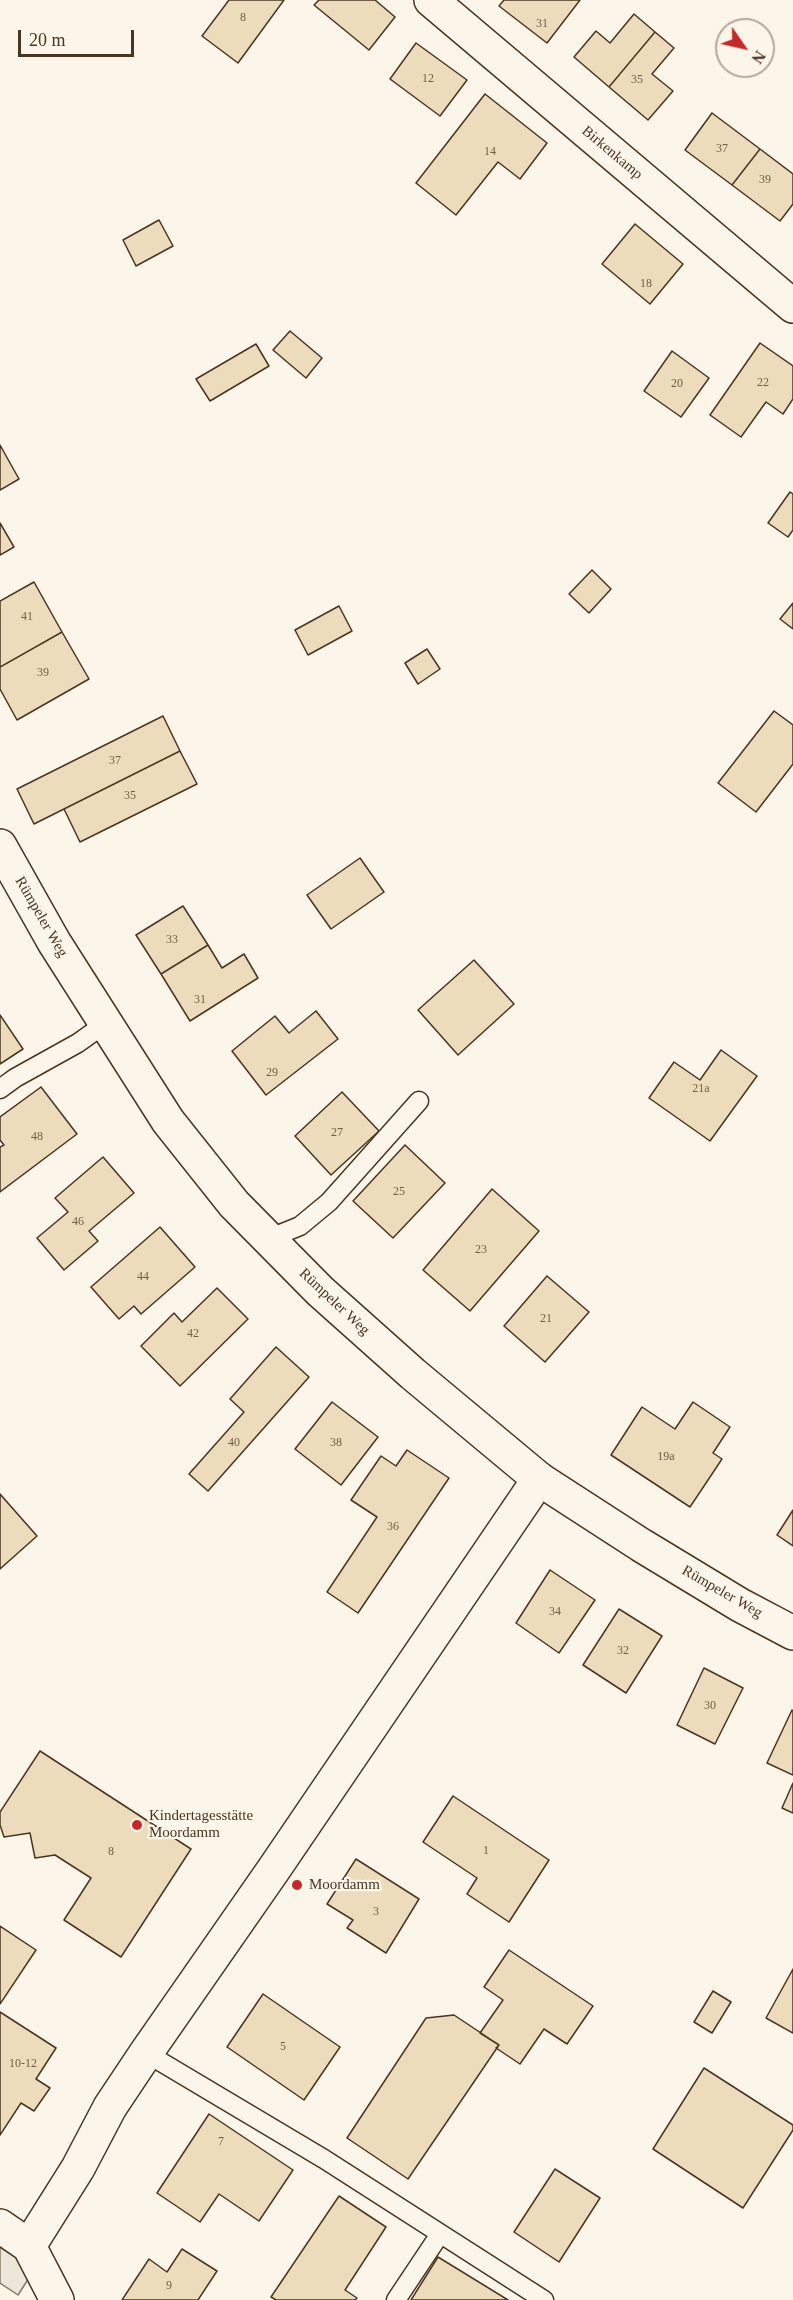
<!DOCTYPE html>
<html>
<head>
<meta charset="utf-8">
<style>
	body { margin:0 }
	#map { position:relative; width:793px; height:2300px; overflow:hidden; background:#fbf6e9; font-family:Georgia,serif }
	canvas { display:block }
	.north { position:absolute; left:715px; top:18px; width:60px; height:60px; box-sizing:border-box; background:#fbf6e9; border:2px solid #b4a999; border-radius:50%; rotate:124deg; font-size:16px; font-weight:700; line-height:24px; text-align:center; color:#4a3520 }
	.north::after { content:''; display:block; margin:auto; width:21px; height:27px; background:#c62828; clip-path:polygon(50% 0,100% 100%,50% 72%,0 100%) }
	.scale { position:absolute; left:18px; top:30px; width:116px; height:27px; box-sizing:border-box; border:3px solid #4a3520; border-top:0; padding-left:8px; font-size:18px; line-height:21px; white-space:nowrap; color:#4a3520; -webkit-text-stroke:4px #fbf6e9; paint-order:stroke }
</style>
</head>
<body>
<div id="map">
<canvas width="793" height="2300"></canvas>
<div class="north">N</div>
<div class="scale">20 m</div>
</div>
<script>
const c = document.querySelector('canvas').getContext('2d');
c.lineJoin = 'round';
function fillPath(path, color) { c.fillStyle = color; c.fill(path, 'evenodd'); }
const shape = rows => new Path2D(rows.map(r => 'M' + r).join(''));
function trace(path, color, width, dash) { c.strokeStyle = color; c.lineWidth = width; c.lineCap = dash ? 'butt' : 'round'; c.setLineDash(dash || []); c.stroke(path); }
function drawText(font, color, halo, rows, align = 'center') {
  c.font = font + ' Georgia,serif'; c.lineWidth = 4.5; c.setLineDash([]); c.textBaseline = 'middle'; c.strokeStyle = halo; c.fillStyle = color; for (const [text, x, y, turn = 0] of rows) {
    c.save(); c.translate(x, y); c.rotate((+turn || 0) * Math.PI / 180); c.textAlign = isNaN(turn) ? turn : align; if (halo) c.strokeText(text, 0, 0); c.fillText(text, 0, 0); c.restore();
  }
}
const parking = shape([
	[0,2247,34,2270,18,2295,0,2283,0,2247]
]);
const building = shape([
	[229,0,284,0,238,63,202,36,229,0],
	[319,0,375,0,395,17,369,50,314,5,319,0],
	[504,0,580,0,547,43,499,6,504,0],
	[634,14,655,32,609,87,574,57,596,31,610,43,634,14],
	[655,32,674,48,652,74,673,91,648,120,609,87,655,32],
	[416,43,467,80,440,116,390,79,416,43],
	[485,94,547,143,520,179,498,162,456,215,416,183,485,94],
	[712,113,760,149,732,185,685,150,712,113],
	[760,149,793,174,793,204,780,221,732,185,760,149],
	[159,220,173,246,136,266,123,240,159,220],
	[635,224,683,264,650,304,602,264,635,224],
	[290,331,322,358,306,378,273,350,290,331],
	[760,343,793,366,793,399,783,414,766,402,741,437,710,415,760,343],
	[256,344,269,366,210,401,196,379,256,344],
	[672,351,709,378,681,417,644,391,672,351],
	[0,445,19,479,0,490,0,445],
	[790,492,793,494,793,530,788,537,768,523,790,492],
	[0,523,14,547,0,555,0,523],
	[592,570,611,589,589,613,569,594,592,570],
	[34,582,62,632,0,667,0,601,34,582],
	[793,603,793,629,780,619,793,603],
	[339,606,352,631,308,655,295,630,339,606],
	[62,632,89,679,17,720,0,689,0,667,62,632],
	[427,649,440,669,418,684,405,663,427,649],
	[774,711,793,725,793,764,756,812,718,783,774,711],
	[163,716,180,751,34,824,17,789,163,716],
	[180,751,197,784,80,842,64,809,180,751],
	[360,858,384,892,331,929,307,895,360,858],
	[183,906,208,945,161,974,136,935,183,906],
	[208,945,222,968,244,954,258,978,190,1021,161,974,208,945],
	[474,960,514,1004,458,1055,418,1010,474,960],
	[316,1011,338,1039,266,1095,232,1051,275,1016,289,1033,316,1011],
	[0,1015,23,1049,0,1064,0,1015],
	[721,1050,757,1076,710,1141,649,1098,674,1062,700,1080,721,1050],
	[41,1087,77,1134,0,1192,0,1147,4,1145,0,1140,0,1117,41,1087],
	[342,1092,379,1131,331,1175,295,1136,342,1092],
	[405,1145,445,1183,393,1238,353,1201,405,1145],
	[103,1157,134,1193,89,1231,98,1241,64,1270,37,1238,68,1212,55,1198,103,1157],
	[492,1189,539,1231,470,1311,423,1270,492,1189],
	[160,1227,195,1267,141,1314,134,1306,119,1319,91,1287,160,1227],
	[547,1276,589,1312,545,1362,504,1326,547,1276],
	[217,1288,248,1319,180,1386,141,1346,174,1313,182,1322,217,1288],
	[276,1347,309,1377,208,1491,189,1474,244,1412,230,1399,276,1347],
	[332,1402,378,1437,341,1485,295,1449,332,1402],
	[693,1402,730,1427,713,1453,722,1459,690,1507,611,1455,642,1407,675,1429,693,1402],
	[407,1450,449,1478,358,1613,327,1592,377,1517,351,1500,381,1456,396,1466,407,1450],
	[0,1494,37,1536,0,1569,0,1494],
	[793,1510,793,1546,777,1535,793,1510],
	[550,1570,595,1600,559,1653,516,1623,550,1570],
	[619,1609,662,1636,626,1693,583,1665,619,1609],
	[704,1668,743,1688,715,1744,677,1725,704,1668],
	[792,1710,793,1711,793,1775,767,1763,792,1710],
	[40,1751,191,1849,121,1957,64,1920,91,1878,55,1855,35,1858,30,1833,4,1837,0,1825,0,1812,40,1751],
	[793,1783,793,1813,782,1808,793,1783],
	[453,1796,549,1860,509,1922,467,1894,477,1878,423,1842,453,1796],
	[356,1859,419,1899,386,1953,347,1928,353,1920,327,1904,356,1859],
	[0,1926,36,1950,0,2004,0,1926],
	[509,1950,593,2006,567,2044,544,2029,520,2064,496,2048,499,2045,480,2033,503,2000,484,1987,509,1950],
	[793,1969,793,2033,766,2018,793,1969],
	[713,1991,731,2002,712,2033,694,2022,713,1991],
	[263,1994,340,2047,304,2100,227,2047,263,1994],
	[0,2012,56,2048,36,2079,50,2088,34,2111,21,2103,0,2135,0,2012],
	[454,2015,499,2045,408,2179,347,2138,426,2018,454,2015],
	[704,2068,793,2125,793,2130,743,2208,653,2149,704,2068],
	[209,2114,293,2170,259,2221,219,2194,200,2222,157,2193,209,2114],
	[555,2169,600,2198,559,2262,514,2232,555,2169],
	[339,2196,386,2227,345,2290,357,2298,355,2300,276,2300,271,2297,339,2196],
	[182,2249,217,2271,198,2300,122,2300,149,2259,167,2272,182,2249],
	[438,2257,508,2300,411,2300,438,2257]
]);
const service = shape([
	[0,1089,15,1078,78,1043,106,1023],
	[268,1239,300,1226,329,1202,419,1101],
	[146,2053,324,2159,544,2300],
	[396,2300,440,2234]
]);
const minor = shape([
	[431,0,793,306],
	[0,2226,29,2246,57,2300],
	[29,2246,78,2168,110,2107,146,2053,274,1869,539,1479]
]);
const tertiary = shape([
	[0,846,54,942,168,1121,234,1204,320,1291,413,1374,539,1479,641,1545,740,1605,793,1633]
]);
const markers = [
	[137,1825,6,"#c62828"],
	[297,1885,6,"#c62828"]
];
const numberNames = [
	["8",243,18],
	["31",542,24],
	["12",428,79],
	["35",637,80],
	["37",722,149],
	["14",490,152],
	["39",765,180],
	["18",646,284],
	["22",763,383],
	["20",677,384],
	["41",27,617],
	["39",43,673],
	["37",115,761],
	["35",130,796],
	["33",172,940],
	["31",200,1000],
	["29",272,1073],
	["21a",701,1089],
	["27",337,1133],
	["48",37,1137],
	["25",399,1192],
	["46",78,1222],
	["23",481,1250],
	["44",143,1277],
	["21",546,1319],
	["42",193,1334],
	["40",234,1443],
	["38",336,1443],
	["19a",666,1457],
	["36",393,1527],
	["34",555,1612],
	["32",623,1651],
	["30",710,1706],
	["1",486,1851],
	["8",111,1852],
	["3",376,1912],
	["5",283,2047],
	["10-12",23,2064],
	["7",221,2142],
	["9",169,2286]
];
const streetNames = [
	["Birkenkamp",612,153,40],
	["Rümpeler Weg",41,917,60],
	["Rümpeler Weg",334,1302,43],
	["Rümpeler Weg",722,1592,30]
];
const poiNames = [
	["Kindertagesstätte",149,1816],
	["Moordamm",149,1833],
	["Moordamm",309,1885]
];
fillPath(parking, '#ede7d9');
trace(parking, '#887966', 1.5);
fillPath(building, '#ecdcbc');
trace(building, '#4a3520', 1.5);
trace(service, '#4a3520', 21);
trace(minor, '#4a3520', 36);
trace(tertiary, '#4a3520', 36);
trace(service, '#fbf6e9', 18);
trace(minor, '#fbf6e9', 33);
trace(tertiary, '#fbf6e9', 33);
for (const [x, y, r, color] of markers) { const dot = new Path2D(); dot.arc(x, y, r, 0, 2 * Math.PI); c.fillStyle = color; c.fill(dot); trace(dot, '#fbf6e9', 2); }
drawText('12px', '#725f47', null, numberNames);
drawText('15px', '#4a3520', '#fbf6e9', streetNames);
drawText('15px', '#4a3520', '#fbf6e9', poiNames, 'left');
</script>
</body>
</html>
